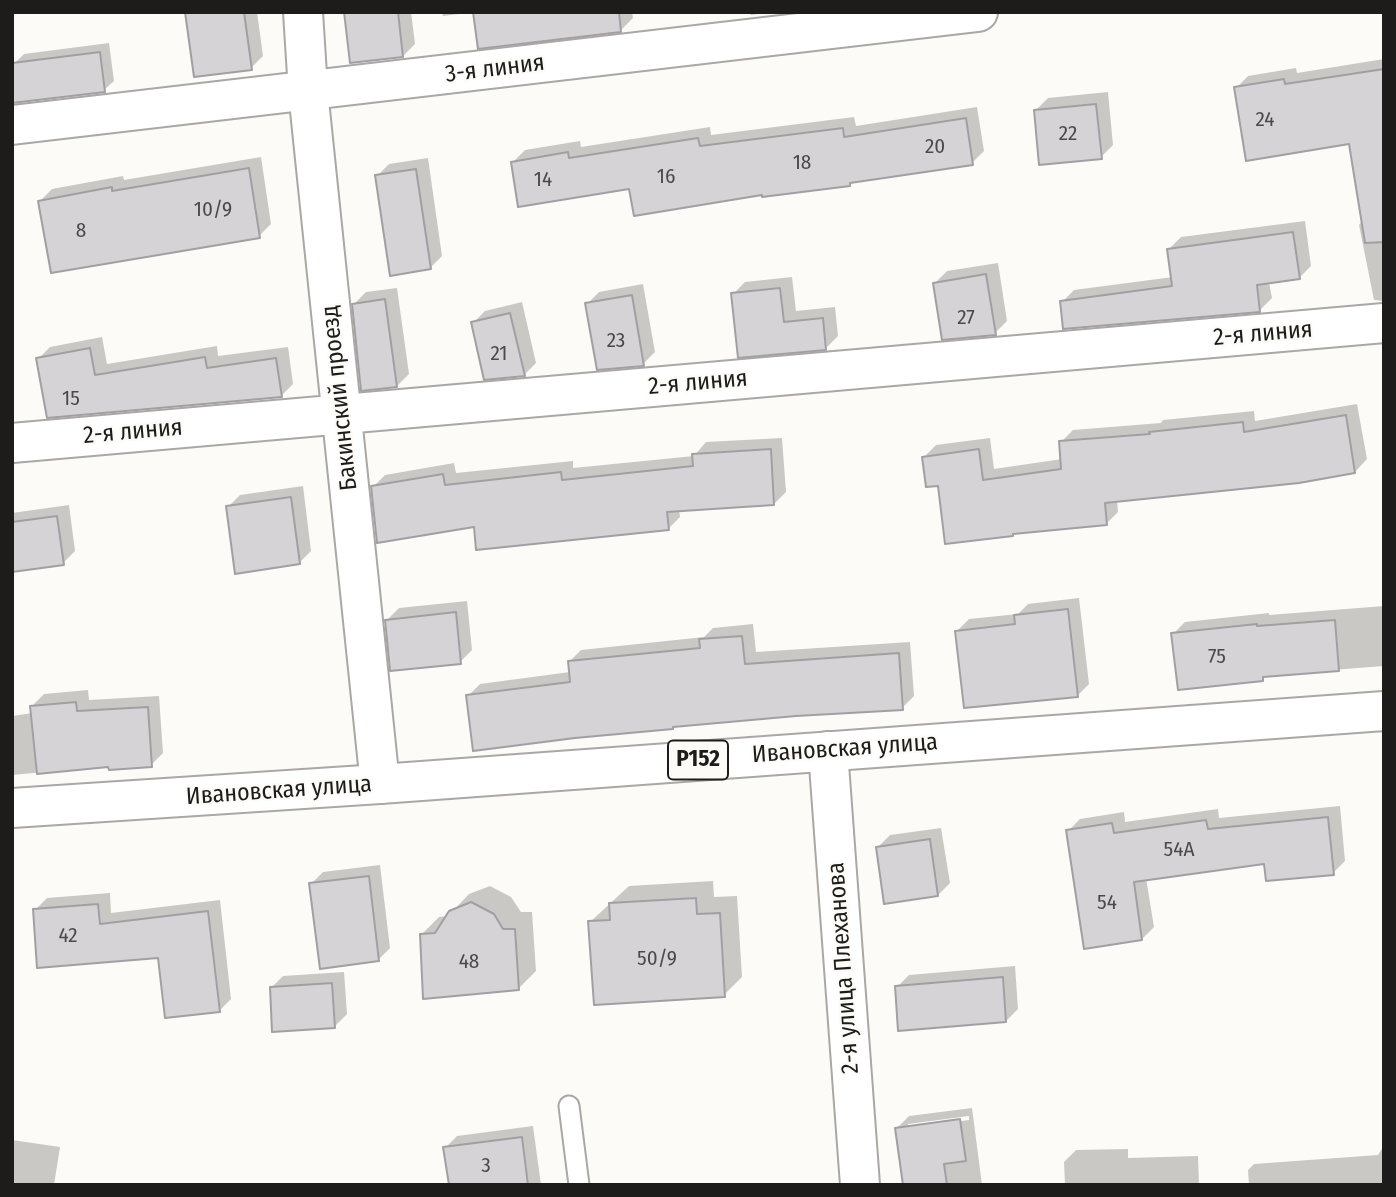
<!DOCTYPE html>
<html>
<head>
<meta charset="utf-8">
<style>
	body { margin:0 }
	#map { position:relative; width:1396px; height:1197px; overflow:hidden; background:#fdfbf7; font-family:"Fira Sans Condensed",sans-serif }
	canvas { display:block }
	.frame { position:absolute; inset:0; border:14px solid #1d1c1b; pointer-events:none }
</style>
</head>
<body>
<div id="map">
<canvas width="1396" height="1197"></canvas>
<div class="frame"></div>
</div>
<script>
const c = document.querySelector('canvas').getContext('2d');
c.lineJoin = 'round';
function fillPath(path, color) { c.fillStyle = color; c.fill(path, 'evenodd'); }
const shape = rows => new Path2D(rows.map(r => 'M' + r).join(''));
function trace(path, color, width, dash) { c.strokeStyle = color; c.lineWidth = width; c.lineCap = dash ? 'butt' : 'round'; c.setLineDash(dash || []); c.stroke(path); }
function drawText(font, color, halo, rows, align = 'center') {
  c.font = font + ' "Fira Sans Condensed",sans-serif'; c.lineWidth = 5; c.setLineDash([]); c.textBaseline = 'middle'; c.strokeStyle = halo; c.fillStyle = color; for (const [text, x, y, turn = 0] of rows) {
    c.save(); c.translate(x, y); c.rotate((+turn || 0) * Math.PI / 180); c.textAlign = isNaN(turn) ? turn : align; if (halo) c.strokeText(text, 0, 0); c.fillText(text, 0, 0); c.restore();
  }
}
const shadow = shape([
	[187,12,257,12,263,56,251,68],
	[346,12,411,12,415,44,403,56],
	[442,12,475,12,443,16],
	[475,12,632,12,633,18,621,30],
	[750,12,773,12,751,15],
	[109,43,114,81,104,90,15,63,24,54],
	[1384,59,1384,301,1374,300,1359,225,1363,220,1351,142,1236,88,1248,76,1296,68,1297,73],
	[1108,92,1113,145,1101,157,1036,110,1048,98],
	[977,107,984,151,972,163,852,181,849,184,763,193,631,187,513,162,525,150,580,141,581,147,710,127,711,135,854,117,856,126],
	[261,157,271,224,259,236,40,201,52,189,123,176,124,180],
	[428,158,442,256,430,268,377,176,389,164],
	[1305,221,1311,266,1299,278,1269,282,1272,298,1260,310,1062,302,1074,290,1173,277,1169,249,1181,237],
	[998,263,1007,321,995,333,935,283,947,271],
	[792,277,796,311,835,307,838,336,826,348,733,294,745,282],
	[643,284,655,352,643,364,587,304,599,292],
	[397,288,409,374,397,386,354,304,366,292],
	[522,302,536,363,525,374,473,323,485,311],
	[102,337,107,364,217,346,218,356,288,347,293,384,281,396,48,416,38,359,50,347],
	[1357,404,1367,459,1355,472,1117,500,1118,512,1106,524,939,484,924,457,936,445,990,438,994,469,1062,459,1061,442,1073,430,1161,423,1163,420,1254,411,1255,421],
	[782,438,786,492,774,504,679,509,680,517,668,529,475,524,373,487,385,475,454,463,456,473,573,461,573,468,694,456,706,442],
	[303,486,311,551,299,563,228,507,240,495],
	[69,505,75,551,63,563,12,570,12,513],
	[1079,598,1089,684,1077,696,957,631,969,619,1018,614,1028,604],
	[467,601,472,650,460,662,387,620,399,608],
	[1384,606,1384,666,1267,675,1262,679,1173,634,1185,622,1269,613,1269,615],
	[753,624,756,652,910,642,914,696,902,708,675,725,672,728,468,696,480,684,570,672,569,662,581,650,704,637,713,628],
	[88,690,89,700,159,696,163,753,151,765,110,766,12,775,12,716,33,713,32,706,44,694],
	[1340,806,1345,861,1333,873,1266,862,1146,878,1154,927,1142,939,1068,831,1080,819,1124,812,1125,822,1218,809,1219,818],
	[941,828,950,883,938,895,878,847,890,835],
	[380,865,390,948,378,960,311,884,323,872],
	[713,881,714,897,737,896,742,977,724,995,590,922,629,886],
	[490,886,511,897,521,912,532,912,536,971,519,988,421,935,439,917,448,916,469,894],
	[110,893,111,913,220,900,231,999,219,1011,160,956,35,910,47,898],
	[1015,966,1018,1009,1006,1021,897,987,909,975],
	[344,972,347,1014,335,1026,271,988,283,976],
	[972,1108,982,1185,905,1185,897,1128,909,1116],
	[969,1116,969,1120,908,1128,908,1124],
	[533,1126,541,1185,450,1185,445,1148,457,1136],
	[12,1140,60,1147,54,1185,12,1185],
	[1383,1147,1384,1185,1249,1185,1248,1170,1254,1164,1378,1155],
	[1128,1149,1128,1158,1198,1156,1199,1185,1065,1185,1064,1162,1076,1150]
]);
const building = shape([
	[185,12,244,12,252,70,194,77,185,12],
	[344,12,398,12,403,57,350,63,344,12],
	[473,12,619,12,621,32,478,49,473,12],
	[100,52,105,92,12,103,12,63,100,52],
	[1384,69,1384,242,1365,243,1349,144,1246,161,1234,87,1284,79,1285,84,1384,69],
	[1096,104,1102,159,1039,165,1034,110,1096,104],
	[966,118,973,165,850,183,850,186,762,197,762,195,634,216,629,189,518,207,511,162,568,152,569,158,698,138,700,146,843,128,844,137,966,118],
	[249,168,260,238,51,273,38,201,112,187,112,191,249,168],
	[416,169,431,269,390,276,375,175,416,169],
	[1293,232,1300,279,1257,285,1260,312,1063,329,1060,301,1172,286,1167,249,1293,232],
	[986,274,996,335,942,340,933,283,986,274],
	[780,288,784,322,823,318,826,350,738,358,731,293,780,288],
	[632,295,644,366,597,370,585,303,632,295],
	[385,299,397,387,361,391,352,304,385,299],
	[510,313,525,376,484,380,471,322,510,313],
	[90,348,95,375,205,357,207,368,276,358,282,397,47,418,36,358,90,348],
	[1346,415,1355,473,1299,483,1105,503,1107,525,1013,534,1013,536,945,544,938,486,926,487,922,457,979,449,983,480,1061,469,1059,441,1150,434,1149,432,1243,422,1244,432,1346,415],
	[771,449,774,505,667,512,669,530,476,550,474,527,377,543,371,486,443,474,445,485,561,472,562,480,693,466,692,454,771,449],
	[291,497,300,564,235,574,226,506,291,497],
	[57,516,64,565,12,572,12,522,57,516],
	[1068,609,1078,697,964,708,955,631,1015,624,1014,615,1068,609],
	[456,612,461,664,390,671,385,620,456,612],
	[1335,620,1339,671,1263,677,1263,681,1178,690,1171,633,1257,624,1257,626,1335,620],
	[742,636,745,664,899,653,903,710,796,716,673,727,673,729,575,738,473,751,466,695,570,682,568,661,700,648,699,639,742,636],
	[76,702,77,711,148,707,152,767,109,770,108,767,37,774,30,706,76,702],
	[1328,817,1334,875,1266,881,1264,864,1134,882,1142,940,1084,949,1066,830,1112,823,1114,833,1206,820,1208,829,1328,817],
	[930,839,938,896,884,904,876,847,930,839],
	[369,876,379,961,320,969,309,883,369,876],
	[696,898,697,914,720,913,725,997,594,1005,588,921,610,920,609,903,696,898],
	[471,902,494,914,503,929,515,929,519,990,423,999,420,934,435,933,449,911,471,902],
	[98,904,100,924,208,911,220,1012,165,1018,158,958,37,968,33,909,98,904],
	[1003,977,1006,1022,898,1031,895,986,1003,977],
	[332,983,335,1028,272,1032,270,987,332,983],
	[960,1119,966,1161,944,1164,947,1185,903,1185,895,1128,960,1119],
	[522,1137,528,1185,449,1185,443,1147,522,1137]
]);
const service = shape([
	[569,1106,579,1185]
]);
const minor = shape([
	[303,12,308,91,380,784],
	[12,125,978,12],
	[12,443,1384,323],
	[828,751,860,1185]
]);
const primary = shape([
	[12,808,380,784,1384,711]
]);
const numberNames = [
	["24",1265,120],
	["22",1068,134],
	["20",935,147],
	["18",802,163],
	["16",666,177],
	["14",543,180],
	["10/9",213,210],
	["8",81,231],
	["27",966,318],
	["23",616,341],
	["21",499,354],
	["15",71,399],
	["75",1217,657],
	["54А",1179,850],
	["54",1107,903],
	["42",68,936],
	["50/9",657,959],
	["48",469,962],
	["3",486,1166]
];
const shields = [
	[698,760,60]
];
const shieldNames = [
	["Р152",698,760]
];
const streetNames = [
	["3-я линия",495,69,-7],
	["2-я линия",1263,334,-5],
	["2-я линия",698,383,-5],
	["Бакинский проезд",340,398,-96],
	["2-я линия",133,432,-5],
	["Ивановская улица",845,749,-4],
	["Ивановская улица",279,791,-4],
	["2-я улица Плеханова",844,968,-94]
];
fillPath(shadow, '#0003');
fillPath(building, '#d6d3d7');
trace(building, '#a29fa3', 2);
trace(service, '#aaa7a4', 23);
trace(minor, '#aaa7a4', 42);
trace(primary, '#aaa7a4', 42);
trace(service, '#fff', 19);
trace(minor, '#fff', 38);
trace(primary, '#fff', 38);
drawText('21px', '#4b4a4a', null, numberNames);
for (const [x, y, w] of shields) { const box = new Path2D(); box.roundRect(x - w / 2, y - 19.5, w, 39, 5); c.fillStyle = '#fdfbf7'; c.fill(box); trace(box, '#1d1c1b', 2); }
drawText('bold 23px', '#1d1c1b', null, shieldNames);
drawText('24px', '#1d1c1b', '#fdfbf7', streetNames);
</script>
</body>
</html>
